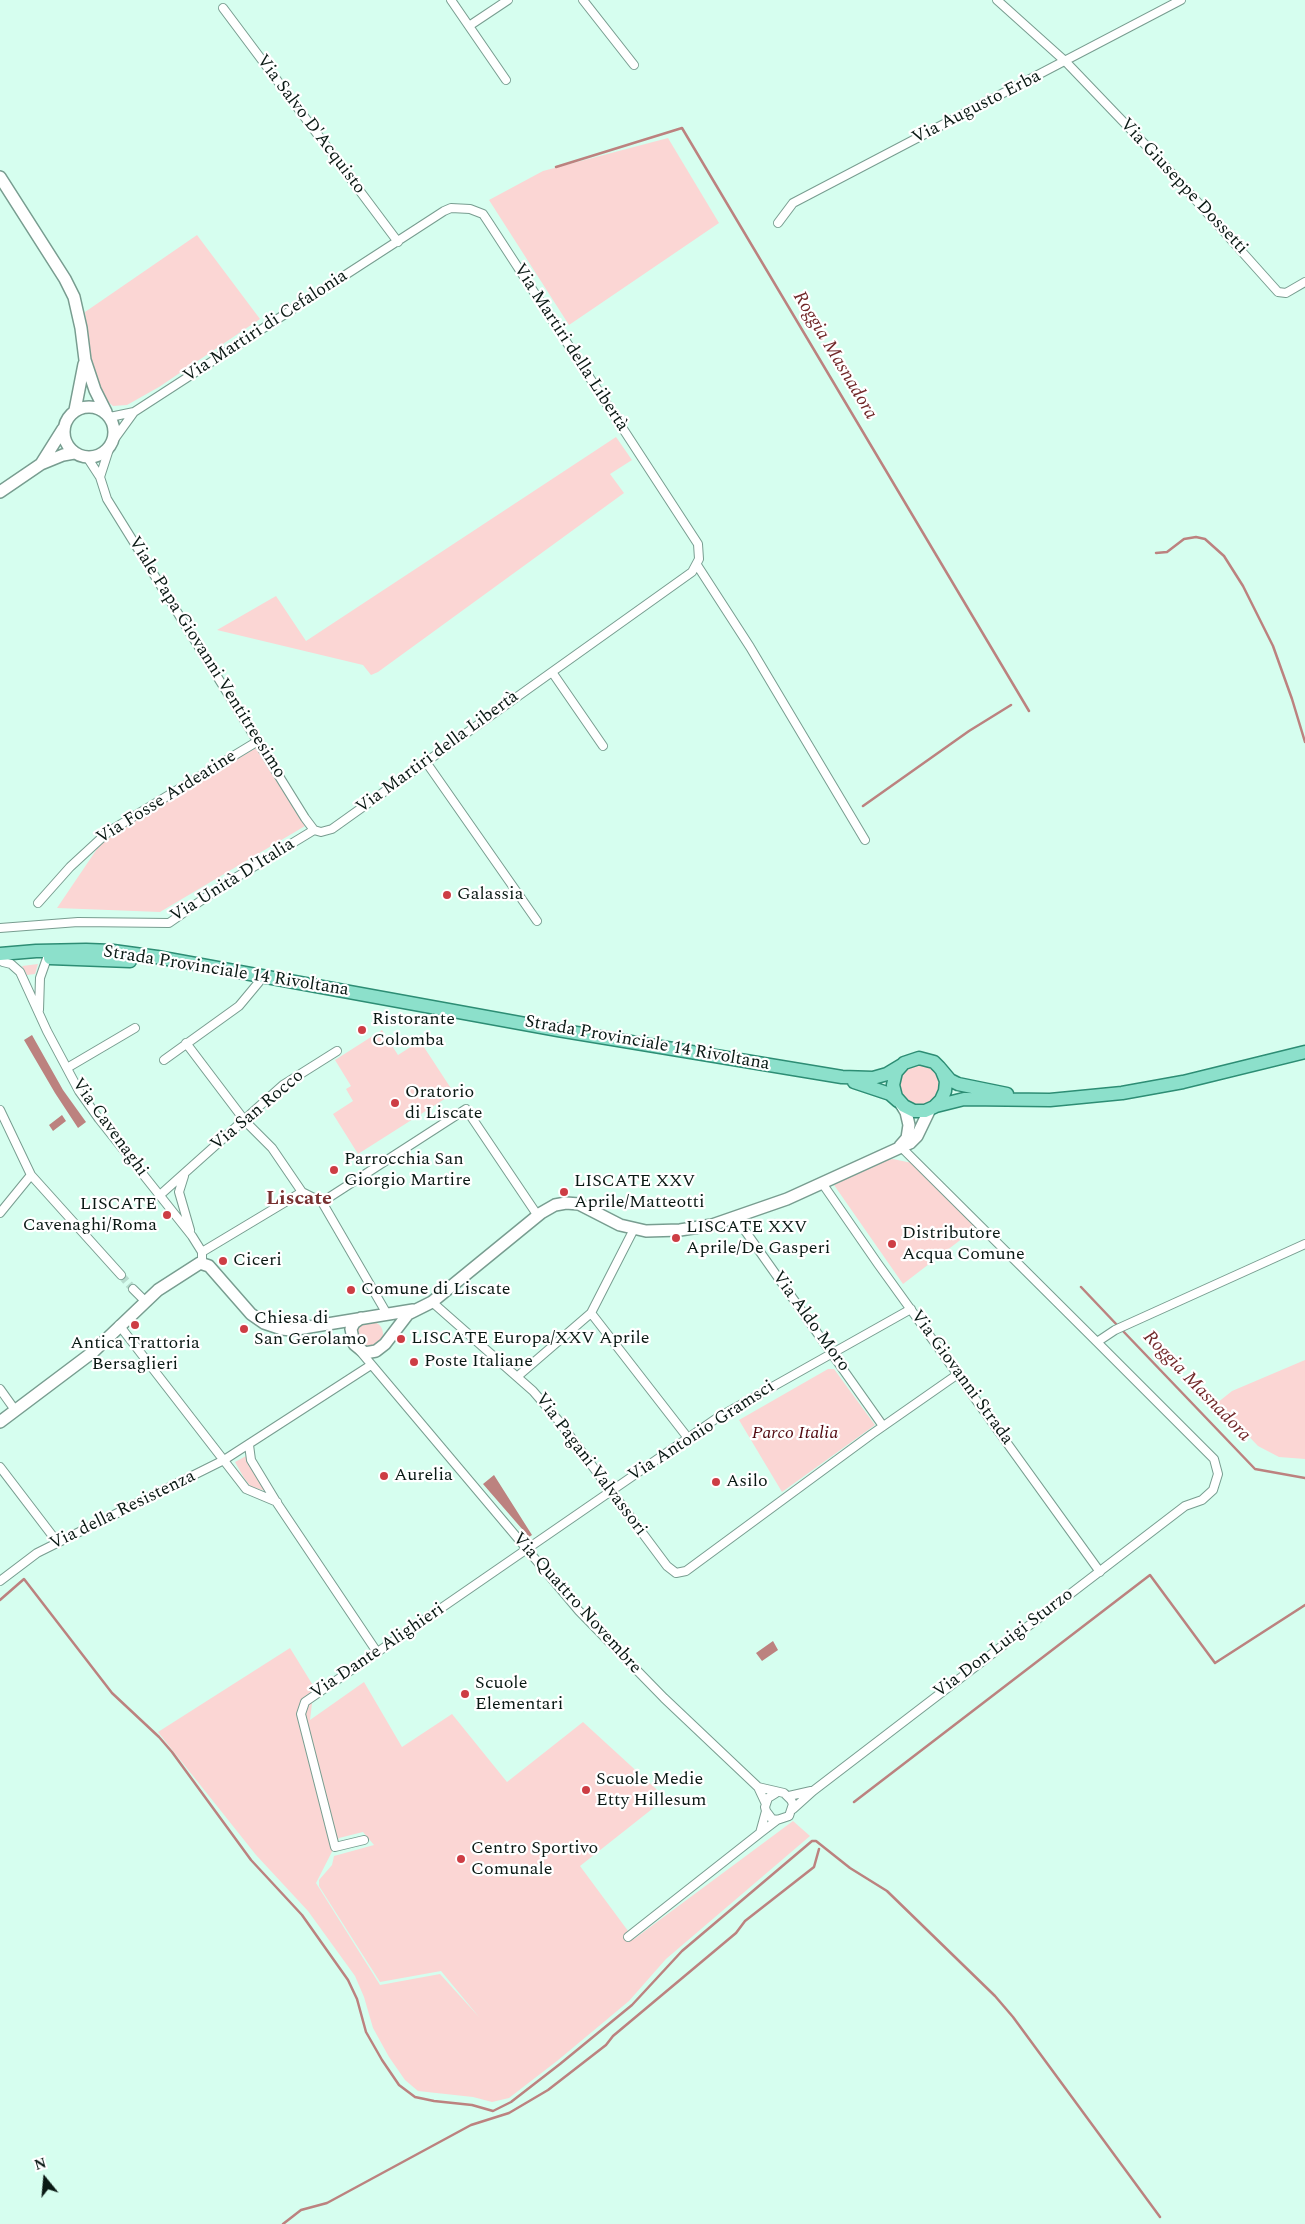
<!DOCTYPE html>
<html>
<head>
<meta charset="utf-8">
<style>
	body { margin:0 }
	#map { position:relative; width:1305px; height:2224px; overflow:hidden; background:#d6feef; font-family:Spectral,serif }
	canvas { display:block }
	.north { position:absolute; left:20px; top:2154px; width:50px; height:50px; -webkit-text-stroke:4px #fff; paint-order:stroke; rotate:343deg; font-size:14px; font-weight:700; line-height:20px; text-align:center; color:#0a1914 }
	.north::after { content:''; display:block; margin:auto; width:18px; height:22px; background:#0a1914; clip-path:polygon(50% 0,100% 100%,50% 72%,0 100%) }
</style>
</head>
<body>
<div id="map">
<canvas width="1305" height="2224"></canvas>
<div class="north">N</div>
</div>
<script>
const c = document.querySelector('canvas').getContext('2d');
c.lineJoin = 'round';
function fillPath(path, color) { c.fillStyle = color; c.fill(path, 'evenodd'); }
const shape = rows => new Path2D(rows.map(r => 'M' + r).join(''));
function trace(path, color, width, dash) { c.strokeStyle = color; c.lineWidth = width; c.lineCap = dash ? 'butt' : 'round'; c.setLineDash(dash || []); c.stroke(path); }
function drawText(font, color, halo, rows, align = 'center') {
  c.font = font + ' Spectral,serif'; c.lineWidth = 4.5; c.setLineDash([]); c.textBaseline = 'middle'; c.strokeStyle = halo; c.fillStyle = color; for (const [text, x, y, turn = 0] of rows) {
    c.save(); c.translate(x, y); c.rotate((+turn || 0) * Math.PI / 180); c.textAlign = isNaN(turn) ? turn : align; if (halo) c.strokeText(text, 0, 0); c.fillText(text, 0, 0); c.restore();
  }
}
const green = shape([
	[668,138,719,223,569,325,489,200,543,171],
	[197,235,260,319,159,387,127,405,113,406,105,399,90,364,85,312],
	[616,437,632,460,610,474,624,493,378,672,371,675,363,665,217,630,276,596,306,641],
	[256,748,305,826,160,912,57,908,101,843,176,795],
	[38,964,35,974,27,975,22,966],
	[382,1030,398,1055,420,1041,454,1093,358,1154,333,1114,353,1101,346,1089,351,1086,335,1060],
	'899 1085a20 20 0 1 1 40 0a20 20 0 1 1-40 0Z',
	[893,1159,912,1163,976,1228,903,1284,834,1185,882,1161],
	'357 1334a13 13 0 1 1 26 0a13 13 0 1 1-26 0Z',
	[1305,1360,1305,1459,1279,1457,1258,1446,1217,1403,1232,1391],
	[828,1369,834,1369,875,1425,782,1492,739,1420],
	[246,1456,249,1464,266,1491,251,1487,244,1478,235,1462],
	[290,1648,314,1687,310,1720,364,1682,402,1747,452,1714,507,1782,583,1722,666,1798,580,1866,634,1939,793,1821,810,1836,666,1959,629,2001,557,2061,509,2098,492,2102,473,2097,418,2091,405,2080,389,2057,373,2028,364,1997,355,1976,308,1911,256,1855,158,1732],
	[363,1832,374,1845,334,1856,332,1865,319,1880,319,1886,380,1982,441,1971,479,2017,440,1974,380,1985,316,1883,339,1838]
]);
const water = shape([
	[32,1035,63,1090,86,1122,78,1128,55,1093,24,1040],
	[62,1115,66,1121,53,1131,49,1125],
	[494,1475,532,1535,529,1537,483,1484],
	[773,1641,778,1650,762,1661,756,1653]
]);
const stream = shape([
	[556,167,682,128,1029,711],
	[1156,553,1167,552,1184,539,1196,537,1205,539,1224,556,1243,586,1273,646,1292,699,1305,742],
	[863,806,969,731,1011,705],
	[1081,1287,1118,1326],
	[1122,1330,1255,1469,1305,1478],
	[0,1600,24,1579,112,1693,159,1737,172,1752,251,1860,302,1915,348,1980,357,1999,366,2032,382,2060,399,2085,415,2097,434,2101,472,2105,493,2111,511,2102,560,2064,632,2005,682,1951,812,1841,816,1841,850,1868,887,1891,995,1996,1013,2017,1160,2217],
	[854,1802,1150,1575,1215,1663,1305,1605],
	[283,2224,301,2210,327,2203,471,2125,509,2113,548,2090,606,2045,613,2036,736,1933,745,1921,814,1867,819,1849]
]);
const streetTunnel = shape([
	[121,1275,133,1289]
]);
const street = shape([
	[451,0,506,80],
	[583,0,634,65],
	[997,0,1066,62,1158,158,1278,292,1286,293,1305,282],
	[223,8,398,242],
	[469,26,508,0],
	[778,223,793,203,1181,0],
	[113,441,134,412],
	[87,457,100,477,107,499,305,818,314,830,321,832,332,829,692,572,699,559,698,544,489,223,483,214,470,209,451,208,444,211,134,412,110,417],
	[100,477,110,446],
	[697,565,750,647,865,840],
	[552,672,603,746],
	[426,762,537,921],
	[38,903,70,867,108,832,258,741],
	[0,928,78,922,169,923,222,886,314,830],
	[3,962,11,964,20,972,47,1031,79,1091,99,1119,192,1236,202,1252,202,1263],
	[39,1010,40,978,47,958],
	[186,1043,245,1121,272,1148,302,1192,322,1202],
	[164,1060,239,1006,259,982],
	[67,1068,135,1028],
	[0,1110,31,1175,121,1275],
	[900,1146,1097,1342,1115,1330,1305,1244],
	[184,1176,179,1192,190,1230],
	[822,1183,878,1264,1100,1572],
	[160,1195,283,1085,337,1051],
	[322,1202,466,1109,538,1216],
	[322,1202,387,1314],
	[0,1213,31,1175],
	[736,1218,883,1426],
	[202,1252,302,1192],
	[133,1289,145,1301],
	[432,1302,533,1391,558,1420,667,1566,676,1573,686,1571,872,1434,958,1374],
	[591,1313,688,1438],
	[119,1325,246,1489,277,1502],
	[360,1351,579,1611,664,1698,758,1787],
	[518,1376,591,1313,634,1229],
	[0,1389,15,1410],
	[249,1445,251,1460,277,1503,377,1652],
	[0,1467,58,1543],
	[0,1581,37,1553,224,1460,371,1365],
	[789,1796,811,1791],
	[765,1802,758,1787,784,1793,791,1800,793,1804,789,1816,777,1820,772,1819,766,1811,765,1807,768,1798,776,1793],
	[793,1809,813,1791,1185,1506,1202,1500,1213,1490,1218,1474,1214,1459,1097,1342],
	[766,1811,760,1833,777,1820],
	[364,1840,335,1847,301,1714,305,1702,717,1418,911,1309],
	[628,1937,760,1833]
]);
const secondary = shape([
	[0,177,65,279,74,297,81,328,85,360,95,390,106,412],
	'64 432a25 25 0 1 1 50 0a25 25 0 1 1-50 0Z',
	[75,410,84,364],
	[41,464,63,429],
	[0,492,41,464,63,455,74,453],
	[900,1146,907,1138,909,1125,906,1112,901,1104],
	[361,1318,354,1323,351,1329,354,1344,365,1353,376,1351,385,1344,408,1314,432,1302,541,1213,555,1205,566,1203,579,1204,620,1225,646,1231,680,1230,712,1225,787,1199,910,1143,917,1136,930,1109],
	[0,1422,93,1352,158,1290,200,1263,209,1266,251,1314,264,1323,282,1329,291,1330,413,1310]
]);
const primary = shape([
	[0,954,36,951,86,950,113,951,157,957,558,1030,842,1077,873,1078,887,1074,902,1065],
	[50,958,130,961],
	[942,1071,946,1081,945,1091,941,1100,934,1107,925,1111,914,1111,904,1106,896,1097,893,1085,896,1072,904,1063,919,1058,934,1062,939,1067,950,1080,958,1084,1007,1094],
	[854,1082,890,1094,898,1101],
	[936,1106,964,1099,1050,1100,1122,1093,1183,1082,1305,1052]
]);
const markers = [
	[447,895,5,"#cd3d44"],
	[362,1030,5,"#cd3d44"],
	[395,1103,5,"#cd3d44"],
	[334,1170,5,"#cd3d44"],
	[564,1192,5,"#cd3d44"],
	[167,1215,5,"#cd3d44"],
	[676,1238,5,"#cd3d44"],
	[892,1244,5,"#cd3d44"],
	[223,1261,5,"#cd3d44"],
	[351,1290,5,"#cd3d44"],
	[135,1325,5,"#cd3d44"],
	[244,1329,5,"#cd3d44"],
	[401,1339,5,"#cd3d44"],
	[414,1362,5,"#cd3d44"],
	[384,1476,5,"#cd3d44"],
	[716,1482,5,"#cd3d44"],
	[465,1694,5,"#cd3d44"],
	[586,1790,5,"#cd3d44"],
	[461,1859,5,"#cd3d44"]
];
const streetNames = [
	["Via Augusto Erba",977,108,-27],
	["Via Salvo D'Acquisto",310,125,53],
	["Via Giuseppe Dossetti",1183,187,47],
	["Via Martiri di Cefalonia",266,327,-33],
	["Via Martiri della Libertà",570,348,57],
	["Viale Papa Giovanni Ventitreesimo",206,658,58],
	["Via Martiri della Libertà",438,753,-36],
	["Via Fosse Ardeatine",167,798,-32],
	["Via Unità D'Italia",233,881,-32],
	["Strada Provinciale 14 Rivoltana",226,972,9],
	["Strada Provinciale 14 Rivoltana",647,1044,10],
	["Via San Rocco",258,1111,-40],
	["Via Cavenaghi",109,1128,54],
	["Via Aldo Moro",810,1322,54],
	["Via Giovanni Strada",961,1378,54],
	["Via Antonio Gramsci",702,1432,-33],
	["Via Pagani Valvassori",590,1465,53],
	["Via della Resistenza",123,1511,-26],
	["Via Quattro Novembre",576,1604,48],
	["Via Don Luigi Sturzo",1004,1644,-37],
	["Via Dante Alighieri",378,1652,-34]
];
const poiNames = [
	["Galassia",457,895],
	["Ristorante",372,1020],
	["Colomba",372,1041],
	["Oratorio",405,1093],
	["di Liscate",405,1114],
	["Parrocchia San",344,1160],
	["Giorgio Martire",344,1181],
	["LISCATE XXV",574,1182],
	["Aprile/Matteotti",574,1203],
	["LISCATE",157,1205,"right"],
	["Cavenaghi/Roma",157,1226,"right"],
	["LISCATE XXV",686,1228],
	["Aprile/De Gasperi",686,1249],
	["Distributore",902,1234],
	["Acqua Comune",902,1255],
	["Ciceri",233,1261],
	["Comune di Liscate",361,1290],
	["Chiesa di",254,1319],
	["San Gerolamo",254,1340],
	["LISCATE Europa/XXV Aprile",411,1339],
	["Antica Trattoria",135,1344,"center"],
	["Bersaglieri",135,1365,"center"],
	["Poste Italiane",424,1362],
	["Aurelia",394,1476],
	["Asilo",726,1482],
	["Scuole",475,1684],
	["Elementari",475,1705],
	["Scuole Medie",596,1780],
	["Etty Hillesum",596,1801],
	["Centro Sportivo",471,1849],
	["Comunale",471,1870]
];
const parkNames = [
	["Parco Italia",795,1434]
];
const waterNames = [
	["Roggia Masnadora",834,356,59],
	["Roggia Masnadora",1196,1387,46]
];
const quarterNames = [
	["Liscate",299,1200]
];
fillPath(green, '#fbd6d4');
fillPath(water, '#bc827f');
trace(stream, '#bc827f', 2.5);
trace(streetTunnel, '#b7dcce', 8, [8, 4]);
trace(street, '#789d90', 10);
trace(secondary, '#789d90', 14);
trace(primary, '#2d8d74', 15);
trace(street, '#fff', 8);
trace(secondary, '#fff', 11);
trace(primary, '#8ce0cb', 12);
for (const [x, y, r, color] of markers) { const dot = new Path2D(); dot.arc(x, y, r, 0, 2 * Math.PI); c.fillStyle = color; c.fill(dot); trace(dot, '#fff', 2); }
drawText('18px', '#0a1914', '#fff', streetNames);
drawText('18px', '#0a1914', '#fff', poiNames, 'left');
drawText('italic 18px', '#51080f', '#fff', parkNames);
drawText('italic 19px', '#72292a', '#fff', waterNames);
drawText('bold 20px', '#783131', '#fff', quarterNames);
</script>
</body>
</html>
